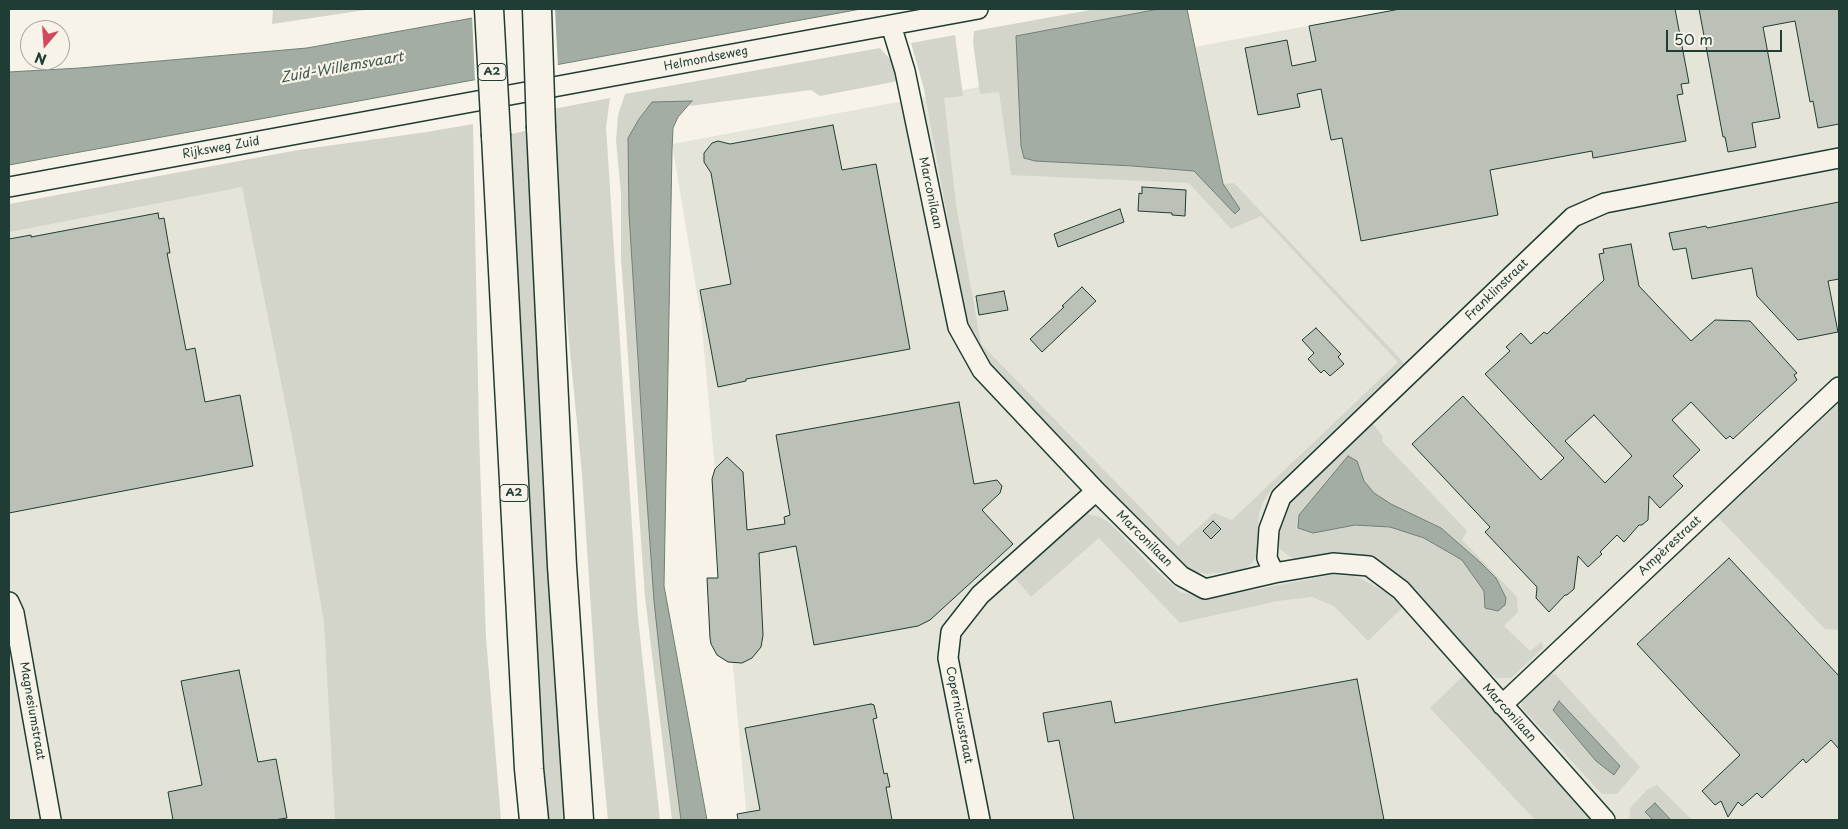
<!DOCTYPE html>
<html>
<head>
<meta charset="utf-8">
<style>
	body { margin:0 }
	#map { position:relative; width:1848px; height:829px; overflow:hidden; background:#f7f3e8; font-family:"Playpen Sans",sans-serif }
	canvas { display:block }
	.frame { position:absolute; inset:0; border:10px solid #1f3d34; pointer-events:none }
	.north { position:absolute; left:20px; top:20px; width:50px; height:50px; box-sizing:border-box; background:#f7f3e8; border:1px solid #a1aaa0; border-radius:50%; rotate:198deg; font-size:14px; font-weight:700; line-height:20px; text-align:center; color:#1f3d34 }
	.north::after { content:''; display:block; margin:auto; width:18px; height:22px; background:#d1495b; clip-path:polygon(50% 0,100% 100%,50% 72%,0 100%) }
	.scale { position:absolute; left:1666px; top:30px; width:116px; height:22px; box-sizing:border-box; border:2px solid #1f3d34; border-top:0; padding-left:6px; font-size:15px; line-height:18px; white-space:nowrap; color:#1f3d34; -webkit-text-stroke:4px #f7f3e8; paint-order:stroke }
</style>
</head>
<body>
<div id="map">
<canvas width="1848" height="829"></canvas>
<div class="frame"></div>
<div class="north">N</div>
<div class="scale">50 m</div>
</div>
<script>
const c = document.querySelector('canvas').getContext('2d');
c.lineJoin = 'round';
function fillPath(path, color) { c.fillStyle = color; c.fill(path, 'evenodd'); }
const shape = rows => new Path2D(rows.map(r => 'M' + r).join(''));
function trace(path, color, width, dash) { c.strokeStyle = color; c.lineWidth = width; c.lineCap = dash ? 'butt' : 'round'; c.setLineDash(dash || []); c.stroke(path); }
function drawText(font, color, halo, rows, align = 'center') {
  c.font = font + ' "Playpen Sans",sans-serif'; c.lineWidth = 4.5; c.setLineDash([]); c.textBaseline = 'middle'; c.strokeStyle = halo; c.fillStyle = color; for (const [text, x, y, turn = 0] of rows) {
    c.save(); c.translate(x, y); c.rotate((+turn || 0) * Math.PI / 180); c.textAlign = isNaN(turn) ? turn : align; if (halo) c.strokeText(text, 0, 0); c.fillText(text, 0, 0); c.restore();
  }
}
const built = shape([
	[1399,9,1839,9,1839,820,747,820,701,317,672,144],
	[246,181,328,618,342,820,9,820,9,225]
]);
const green = shape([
	[273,9,372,9,272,24],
	[1096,9,1159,9,1016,36,1021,146,1024,158,1035,161,1133,166,1194,171,1236,214,1240,209,1223,184,1234,183,1404,363,1272,489,1264,500,1259,514,1258,528,1260,548,1257,556,1250,565,1241,570,1207,574,1187,570,1171,557,992,370,969,336,924,89,911,43,955,35,963,96,944,98,956,205,981,344,1178,546,1214,513,1232,520,1398,362,1261,216,1231,229,1189,183,1011,175,999,92,980,94,973,42,974,31],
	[880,48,896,66,898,81,820,96,811,90,689,106,692,101,628,138,629,213,638,360,661,666,681,820,672,820,645,597,621,258,621,194,616,141,618,115,625,94],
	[610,98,606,127,638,618,660,820,608,820,598,714,582,474,559,239,553,109],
	[473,124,479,433,486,637,501,820,335,820,324,622,294,447,242,187,9,232,9,204,298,150,427,132],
	[529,130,572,820,545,820,507,135],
	[1839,403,1839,630,1825,629,1718,517],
	[1370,423,1375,426,1383,437,1382,441,1467,531,1462,540,1517,597,1518,612,1504,626,1530,651,1542,642,1543,648,1511,678,1497,678,1481,666,1375,559,1341,552,1314,556,1292,558,1280,549,1276,538,1280,508],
	[1357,461,1364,481,1374,493,1391,504,1441,528,1496,578,1484,591,1462,560,1425,538,1390,527,1355,525,1313,533],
	[1087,514,1100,517,1111,524,1151,566,1180,592,1207,599,1331,575,1356,576,1389,594,1402,608,1368,641,1334,606,1312,597,1278,601,1180,623,1099,538,1031,597,1015,578,1077,519],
	[1547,670,1556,675,1640,767,1617,794,1602,794,1521,707,1523,693],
	[1559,701,1596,761,1553,710],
	[1463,676,1597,820,1535,820,1430,708],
	[1657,785,1692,820,1671,820,1655,803,1645,812,1653,820,1629,820,1630,808,1648,789]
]);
const water = shape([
	[522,9,861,9,9,165,9,72,80,68,307,48,522,9],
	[1159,9,1187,9,1223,184,1240,209,1235,214,1194,171,1133,166,1035,161,1024,158,1021,146,1016,36,1159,9],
	[692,101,678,117,673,128,672,150,664,586,707,820,681,820,661,666,654,601,645,472,629,213,628,138,639,119,652,102,692,101],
	[1348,456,1357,461,1364,481,1374,493,1391,504,1441,528,1481,563,1496,578,1506,598,1505,605,1498,611,1485,608,1484,591,1462,560,1424,538,1390,527,1355,525,1313,533,1298,528,1299,515,1348,456],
	[1559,701,1620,766,1614,775,1596,761,1553,710,1559,701],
	[1655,803,1671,820,1653,820,1645,812,1655,803]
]);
const pier = shape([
	[508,9,555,9,558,68,475,83,472,15]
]);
const building = shape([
	[1400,9,1675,9,1689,83,1681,84,1683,94,1677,95,1686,141,1593,158,1592,151,1490,170,1498,215,1361,241,1342,138,1331,140,1321,89,1297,94,1300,107,1258,115,1245,48,1287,40,1292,66,1316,61,1309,26,1400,9],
	[1699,9,1839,9,1839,124,1818,128,1813,101,1810,102,1795,21,1763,27,1780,118,1752,123,1756,147,1728,152,1725,137,1723,137,1699,9],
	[833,125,842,170,876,164,910,349,746,379,746,381,718,387,700,290,731,284,711,173,704,162,704,153,712,143,718,141,730,144,833,125],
	[1142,187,1186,190,1185,216,1172,215,1172,213,1138,211,1139,193,1142,194,1142,187],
	[1839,202,1839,279,1828,281,1838,332,1798,340,1757,296,1752,268,1692,279,1686,248,1673,250,1669,233,1706,226,1707,228,1839,202],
	[1120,209,1124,222,1058,247,1054,234,1120,209],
	[158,213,159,219,164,218,170,253,167,253,186,350,195,348,205,402,240,395,253,466,9,513,9,239,31,235,31,237,158,213],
	[1631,244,1639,286,1691,341,1715,320,1750,321,1797,373,1794,375,1797,380,1733,439,1730,436,1726,439,1691,402,1672,420,1700,450,1673,476,1683,486,1660,508,1649,496,1648,520,1642,525,1639,525,1624,542,1617,535,1600,552,1602,554,1588,567,1578,556,1574,589,1567,595,1565,595,1549,612,1536,598,1537,587,1485,532,1490,527,1412,444,1463,396,1541,480,1564,458,1485,374,1510,351,1506,347,1521,333,1531,344,1544,332,1547,334,1604,280,1599,254,1604,253,1603,249,1631,244],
	[1594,415,1632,456,1605,483,1565,441,1594,415],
	[1082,287,1096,301,1042,352,1030,339,1064,307,1062,306,1082,287],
	[1004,291,1008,310,979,315,976,296,1004,291],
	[1316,328,1341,354,1338,357,1344,364,1330,376,1324,370,1321,373,1308,359,1314,353,1302,340,1316,328],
	[959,402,974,484,997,480,1002,486,1000,493,982,510,1013,544,930,620,918,626,814,645,796,546,759,553,763,635,761,647,752,658,742,663,728,662,717,655,711,644,710,638,707,578,718,578,712,479,715,469,727,457,743,472,747,530,785,524,784,517,790,515,776,435,959,402],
	[1213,521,1221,529,1211,539,1203,531,1213,521],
	[1729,558,1839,676,1839,749,1831,740,1806,763,1803,759,1762,798,1757,793,1742,806,1738,802,1728,817,1721,801,1715,805,1702,791,1740,755,1637,644,1729,558],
	[239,670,258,762,276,759,287,818,274,820,173,820,168,792,202,785,181,681,239,670],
	[1357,679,1384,820,1074,820,1059,740,1048,742,1043,713,1111,701,1115,723,1357,679],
	[871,704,874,705,877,718,873,719,884,774,887,773,890,787,886,787,892,820,738,820,737,814,760,810,745,728,871,704]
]);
const minor = shape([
	[891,25,905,71,958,327,982,370,1096,491,1181,576,1205,589,1274,573,1333,563,1369,566,1401,590,1605,820],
	[9,187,978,9],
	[1274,573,1267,558,1269,529,1281,497,1573,217,1605,203,1839,158],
	[9,602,14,613,51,820],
	[1502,705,1839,387],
	[980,820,948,658,951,632,980,595,1096,491]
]);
const highway = shape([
	[541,128,562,566,579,820],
	[496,136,529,769,534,820]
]);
const highwayBridge = shape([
	[489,9,496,136],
	[537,9,541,128]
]);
const shields = [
	[492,72,28],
	[514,493,28]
];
const shieldNames = [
	["A2",492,72],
	["A2",514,493]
];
const streetNames = [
	["Helmondseweg",706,59,-11],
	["Rijksweg Zuid",221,148,-10],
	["Marconilaan",930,193,78],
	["Franklinstraat",1497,290,-44],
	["Marconilaan",1144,539,45],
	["Ampèrestraat",1670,546,-43],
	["Magnesiumstraat",32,711,80],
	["Marconilaan",1509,713,48],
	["Copernicusstraat",959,715,79]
];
const waterNames = [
	["Zuid-Willemsvaart",342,68,-10]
];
fillPath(built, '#e5e4d9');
fillPath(green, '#d3d5ca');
fillPath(water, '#a4ada3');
trace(water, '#6f8077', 1);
fillPath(pier, '#f7f3e8');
fillPath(building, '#bbc1b6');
trace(building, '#1f3d34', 1);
trace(minor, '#1f3d34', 22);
trace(highway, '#1f3d34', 31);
trace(minor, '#f7f3e8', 19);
trace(highway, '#f7f3e8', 28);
trace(highwayBridge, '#1f3d34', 31, []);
trace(highwayBridge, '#f7f3e8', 28);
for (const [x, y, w] of shields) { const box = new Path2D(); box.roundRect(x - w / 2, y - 8.5, w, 17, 4); c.fillStyle = '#f7f3e8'; c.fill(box); trace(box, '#1f3d34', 1); }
drawText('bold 11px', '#1f3d34', null, shieldNames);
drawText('12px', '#1f3d34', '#f7f3e8', streetNames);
drawText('italic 14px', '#405950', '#f7f3e8', waterNames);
</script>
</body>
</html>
